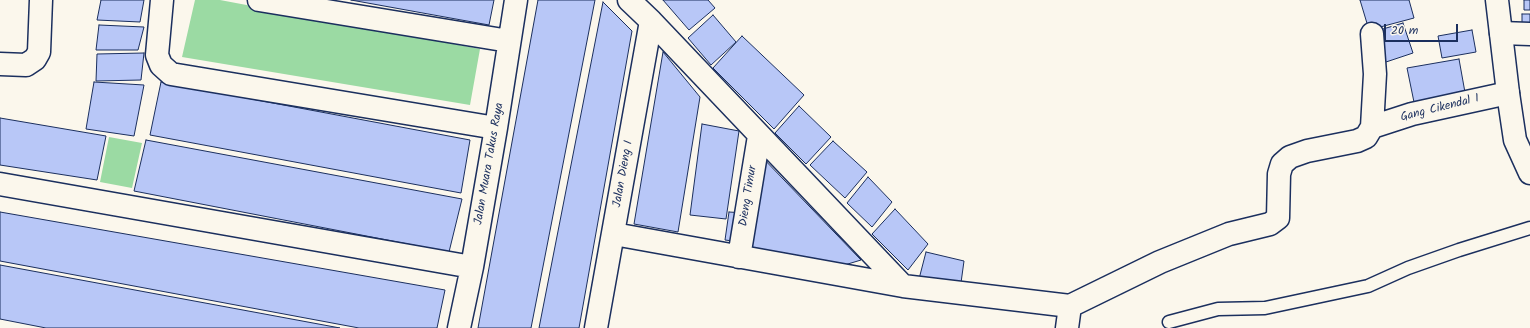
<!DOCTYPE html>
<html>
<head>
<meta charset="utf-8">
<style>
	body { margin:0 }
	#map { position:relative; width:1530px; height:328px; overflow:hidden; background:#fbf7ec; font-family:Kalam,sans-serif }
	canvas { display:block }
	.scale { position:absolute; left:1384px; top:24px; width:74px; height:18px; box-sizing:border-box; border:2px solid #1b2f5e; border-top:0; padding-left:5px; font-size:12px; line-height:14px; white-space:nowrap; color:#1b2f5e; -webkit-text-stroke:3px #fbf7ec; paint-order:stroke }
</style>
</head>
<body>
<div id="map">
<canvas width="1530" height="328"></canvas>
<div class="scale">20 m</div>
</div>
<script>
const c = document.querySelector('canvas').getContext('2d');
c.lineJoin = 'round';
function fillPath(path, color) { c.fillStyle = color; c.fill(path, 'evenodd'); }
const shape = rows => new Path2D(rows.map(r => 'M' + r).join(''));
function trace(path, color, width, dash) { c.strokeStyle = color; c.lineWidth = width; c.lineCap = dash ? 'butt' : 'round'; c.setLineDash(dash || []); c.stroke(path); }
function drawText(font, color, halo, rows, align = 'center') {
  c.font = font + ' Kalam,sans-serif'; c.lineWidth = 3; c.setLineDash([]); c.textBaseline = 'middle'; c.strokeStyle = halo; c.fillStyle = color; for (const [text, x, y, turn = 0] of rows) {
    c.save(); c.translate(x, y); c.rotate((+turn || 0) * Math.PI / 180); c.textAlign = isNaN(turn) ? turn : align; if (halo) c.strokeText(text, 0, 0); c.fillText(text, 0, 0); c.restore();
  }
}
const green = shape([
	[195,0,220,0,480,49,470,105,182,57],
	[109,137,142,143,132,188,100,182]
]);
const building = shape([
	[101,0,144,0,140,22,97,20,101,0],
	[351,0,494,0,489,25,351,0],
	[538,0,595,0,531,328,478,328,538,0],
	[663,0,708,0,715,8,689,30,663,0],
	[1360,0,1409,0,1414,18,1369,30,1360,0],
	[1524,0,1530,0,1530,10,1524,10,1524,0],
	[603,2,632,31,579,328,539,328,603,2],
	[1522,14,1530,14,1530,32,1522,32,1522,14],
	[713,15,736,42,711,65,688,38,713,15],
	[1403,23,1413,53,1383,63,1373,32,1403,23],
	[99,25,144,27,138,50,96,50,99,25],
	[1472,30,1476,52,1442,58,1438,36,1472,30],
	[742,36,804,95,774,129,713,68,742,36],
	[663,52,700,97,678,232,634,224,663,52],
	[144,53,141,80,96,81,97,54,144,53],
	[1459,59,1466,98,1415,107,1407,68,1459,59],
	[94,82,144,85,134,136,86,129,94,82],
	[161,82,470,140,461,193,150,135,161,82],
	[799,106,831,137,806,164,775,133,799,106],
	[0,118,106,136,97,180,0,165,0,118],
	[702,124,739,131,726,219,690,215,702,124],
	[146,140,462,199,449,252,134,191,146,140],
	[833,141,867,172,845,198,810,165,833,141],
	[759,154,861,260,838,267,743,248,759,154],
	[868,177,892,202,872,227,847,203,868,177],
	[895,209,928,244,908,270,872,234,895,209],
	[0,212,445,290,437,328,359,328,0,261,0,212],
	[729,212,745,213,741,242,725,240,729,212],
	[926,252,964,261,960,290,919,279,926,252],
	[0,265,340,328,46,328,0,319,0,265]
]);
const lane = shape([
	[1169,322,1218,309,1265,308,1368,286,1408,268,1459,250,1530,228]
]);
const street = shape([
	[162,0,157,55,161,65,171,74,496,128],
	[259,0,509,41],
	[629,0,651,21,903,286],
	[1501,33,1530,34],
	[0,64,26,65,35,59,39,52,41,0],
	[1372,127,1412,114,1508,93],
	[0,184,472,267],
	[614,234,903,286,1070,306],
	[739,257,759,136],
	[459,328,472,267,496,128,516,0],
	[596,328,651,21],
	[1067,328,1070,306,1160,262,1229,234,1270,224,1278,218,1279,174,1282,164,1290,157,1307,151,1357,141,1366,137,1372,127,1375,74,1372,34]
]);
const secondary = shape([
	[1497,0,1508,93,1515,140,1530,173]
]);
const streetNames = [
	["Gang Cikendal I",1440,109,-14],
	["Jalan Muara Takus Raya",490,164,-80],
	["Jalan Dieng I",624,174,-80],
	["Dieng Timur",749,196,-81]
];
fillPath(green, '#9bdaa3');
fillPath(building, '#b8c7f7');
trace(building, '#1b2f5e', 1);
trace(lane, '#1b2f5e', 15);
trace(street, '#1b2f5e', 25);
trace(secondary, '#1b2f5e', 25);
trace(lane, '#fbf7ec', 12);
trace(street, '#fbf7ec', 22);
trace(secondary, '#fbf7ec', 22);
drawText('12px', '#1b2f5e', '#fbf7ec', streetNames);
</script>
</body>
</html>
